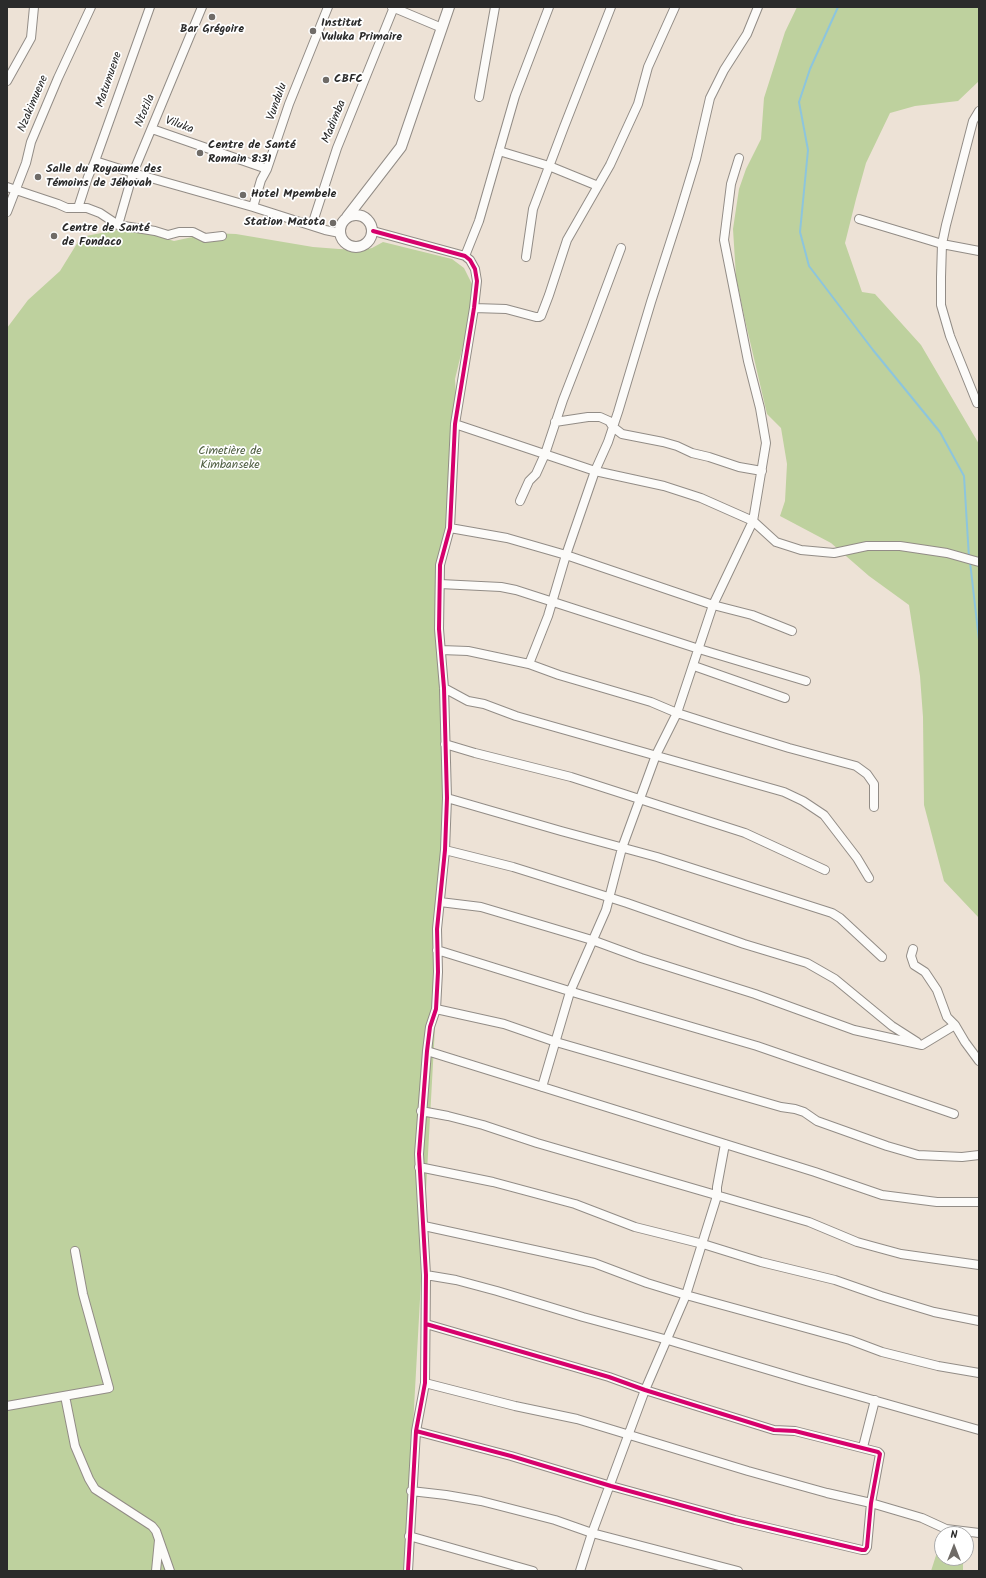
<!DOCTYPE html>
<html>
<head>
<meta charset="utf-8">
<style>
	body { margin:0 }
	#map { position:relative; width:986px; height:1578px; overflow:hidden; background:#ede2d6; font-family:Kalam,sans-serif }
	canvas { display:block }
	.frame { position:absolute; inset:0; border:8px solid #2b2b2b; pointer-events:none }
	.north { position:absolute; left:934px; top:1526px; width:40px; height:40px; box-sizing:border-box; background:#fff; border:1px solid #aaa; border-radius:50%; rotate:0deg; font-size:11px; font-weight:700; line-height:16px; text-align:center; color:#2b2b2b }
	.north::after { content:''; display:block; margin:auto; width:14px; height:18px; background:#6f6b67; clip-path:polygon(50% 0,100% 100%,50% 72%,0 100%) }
</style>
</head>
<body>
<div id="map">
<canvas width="986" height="1578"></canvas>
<div class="frame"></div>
<div class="north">N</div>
</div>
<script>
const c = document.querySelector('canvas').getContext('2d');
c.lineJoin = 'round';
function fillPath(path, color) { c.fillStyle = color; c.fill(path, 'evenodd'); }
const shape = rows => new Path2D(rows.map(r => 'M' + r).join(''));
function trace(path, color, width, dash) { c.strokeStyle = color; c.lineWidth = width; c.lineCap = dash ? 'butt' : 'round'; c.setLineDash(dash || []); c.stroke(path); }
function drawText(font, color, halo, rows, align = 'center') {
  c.font = font + ' Kalam,sans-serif'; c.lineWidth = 3.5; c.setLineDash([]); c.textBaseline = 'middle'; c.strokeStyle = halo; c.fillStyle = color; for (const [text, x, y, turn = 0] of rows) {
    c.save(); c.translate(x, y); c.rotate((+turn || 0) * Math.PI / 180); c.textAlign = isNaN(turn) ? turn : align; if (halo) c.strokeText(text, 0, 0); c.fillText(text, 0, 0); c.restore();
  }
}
const green = shape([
	[797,7,979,7,979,81,958,101,915,106,890,113,866,163,856,199,845,243,862,292,875,294,921,345,979,444,979,918,944,881,924,805,923,717,920,676,909,605,869,576,831,543,780,516,785,501,787,464,781,428,767,414,745,320,736,277,733,229,739,189,746,169,761,139,764,98,785,32],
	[116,230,144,232,174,241,211,233,236,234,313,247,339,249,363,250,372,248,383,242,452,259,464,268,476,292,455,379,457,415,450,528,440,565,445,744,436,1009,405,1571,7,1571,7,328,28,300,60,271,81,237],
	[942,1542,942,1558,963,1558,963,1571,931,1571,940,1543]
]);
const stream = shape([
	[838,7,810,69,799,102,808,150,800,232,809,266,873,350,940,432,964,476,969,558],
	[970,562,979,640]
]);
const minor = shape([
	[392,7,442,28],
	[7,81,31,38,34,7],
	[479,97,495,7],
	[152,129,267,169],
	[499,151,549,166,598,186],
	[95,161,150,7],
	[7,187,58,204,67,208,87,208,100,213,118,225,155,231,168,235,179,232,193,232,205,238,222,236],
	[253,207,261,180,267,169,289,104,328,7],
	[78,208,88,177,95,161,133,173,253,207,325,230,340,233],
	[7,212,26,163,31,142,58,78,91,7],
	[859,219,942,244,979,251],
	[118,225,133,173,202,7],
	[312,225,337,148,394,7],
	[373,231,465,256,470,260,475,269,477,281,474,308,455,424,450,528,440,565,439,629,444,688,447,798,445,850,437,929,438,972,436,1009,430,1027,427,1051,419,1154,426,1275,425,1383,416,1431,408,1571],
	[465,256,479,221,515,96,549,7],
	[526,257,533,209,564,127,611,7],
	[474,308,506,309,536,317,539,317,541,316,549,295,567,240,610,165,638,104,648,67,675,7],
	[977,403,950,336,941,305,941,277,942,244,946,225,973,121,979,111],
	[555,422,588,417,600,417,609,421,613,427,622,434,663,442,677,446,692,453,709,457,739,467,762,471],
	[455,424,595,471,664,486,701,498,753,521,776,542,801,550,834,553,867,546,900,546,947,553,979,562],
	[520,501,529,481,536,474,545,454,563,400,591,328,621,248],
	[450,528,507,538,566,555,713,605,752,615,792,631],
	[440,584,501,587,516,590,699,649,806,681],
	[441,650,468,651,529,664,559,675,651,702,677,713,724,728,789,748,856,766,867,774,874,784,874,807],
	[529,664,548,616,566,555,595,471,608,442,618,412,651,302,679,215,696,159,710,98,724,70,747,34,758,7],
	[694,666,785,698],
	[444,688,468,701,484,704,516,716,784,792,803,801,824,815,857,858,869,878],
	[445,744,475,753,571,777,745,833,825,870],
	[447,798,561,831,657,857,832,913,840,918,882,957],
	[445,850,513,867,545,877,627,903,744,944,807,963,835,979,892,1026,917,1042],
	[440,902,481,907,592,940,641,958,755,994,854,1030,922,1045,955,1025],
	[913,949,911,956,914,965,925,972,937,990,947,1017,955,1025,965,1042,979,1061],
	[437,950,579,994,757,1046,954,1114],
	[436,1009,504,1024,556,1042,781,1107,795,1109,804,1112,817,1121,887,1146,918,1155,962,1157,979,1155],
	[427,1051,815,1172,882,1195,937,1202,979,1202],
	[542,1087,570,992,606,910,622,848,656,755,677,713,713,605,753,521,766,443,760,408,748,361,724,240,731,184,739,158],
	[421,1111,448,1116,483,1125,537,1143,809,1222,857,1242,901,1254,979,1265],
	[419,1167,493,1182,575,1204,635,1227,703,1244,761,1262,835,1280,881,1296,934,1312,979,1321],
	[424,1226,594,1263,647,1283,686,1295,850,1340,882,1352,938,1366,979,1373],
	[426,1275,456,1280,497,1291,583,1317,668,1340,806,1381,979,1430],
	[425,1383,515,1406,577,1419,748,1471,827,1493,871,1503,922,1518,946,1529,979,1533],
	[65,1396,75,1446,89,1479,95,1489,152,1526,156,1531,170,1571],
	[7,1406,109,1388,83,1294,75,1251],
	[416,1431,511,1456,611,1486,735,1520,862,1550,865,1550,867,1547,871,1503,880,1454,878,1452,795,1431,774,1430,645,1390,609,1377,426,1324],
	[863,1447,875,1400],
	[411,1491,446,1495,481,1501,555,1520,592,1533,738,1571],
	[409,1536,533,1571],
	[156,1571,159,1540],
	[580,1571,592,1533,645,1390,686,1295,717,1196,717,1187,725,1144]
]);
const tertiary = shape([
	'340 231a16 16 0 1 1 32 0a16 16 0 1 1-32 0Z',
	[347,217,401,147,449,7]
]);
const cycleway = shape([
	[373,231,465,256,470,260,475,269,477,281,474,308,455,424,450,528,440,565,439,629,444,688,447,798,445,850,437,929,438,972,436,1009,430,1027,427,1051,419,1154,426,1275,425,1383,416,1431,408,1571],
	[416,1431,511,1456,611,1486,735,1520,862,1550,865,1550,867,1547,871,1503,880,1454,878,1452,795,1431,774,1430,645,1390,609,1377,426,1324]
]);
const markers = [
	[212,17,4,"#6f6b67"],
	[313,31,4,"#6f6b67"],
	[326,80,4,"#6f6b67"],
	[200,153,4,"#6f6b67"],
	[38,177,4,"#6f6b67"],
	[243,195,4,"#6f6b67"],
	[333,223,4,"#6f6b67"],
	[54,236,4,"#6f6b67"]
];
const poiNames = [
	["Institut",321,24],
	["Vuluka Primaire",321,38],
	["Bar Grégoire",212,30,"center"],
	["CBFC",334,80],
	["Centre de Santé",208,146],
	["Romain 8:31",208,160],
	["Salle du Royaume des",46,170],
	["Témoins de Jéhovah",46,184],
	["Hotel Mpembele",251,195],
	["Station Matota",325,223,"right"],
	["Centre de Santé",62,229],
	["de Fondaco",62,243]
];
const streetNames = [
	["Matumuene",110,80,-71],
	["Vundulu",278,102,-70],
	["Nzakimuene",34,104,-67],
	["Ntotila",146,111,-67],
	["Madimba",335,122,-68],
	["Viluka",179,126,20]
];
const parkNames = [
	["Cimetière de",230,452],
	["Kimbanseke",230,466]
];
fillPath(green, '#bed19e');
trace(stream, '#8dc5dd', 2);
trace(minor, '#928c86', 10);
trace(tertiary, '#928c86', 12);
trace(minor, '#fcfbf9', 8);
trace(tertiary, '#fcfbf9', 10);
trace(cycleway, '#d6006c', 4);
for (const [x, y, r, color] of markers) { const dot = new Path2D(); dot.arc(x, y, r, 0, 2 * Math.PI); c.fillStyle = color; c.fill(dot); trace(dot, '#fff', 1.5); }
drawText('bold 12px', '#2b2b2b', '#fff', poiNames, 'left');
drawText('12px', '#2b2b2b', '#fff', streetNames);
drawText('12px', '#516044', '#fff', parkNames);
</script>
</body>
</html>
